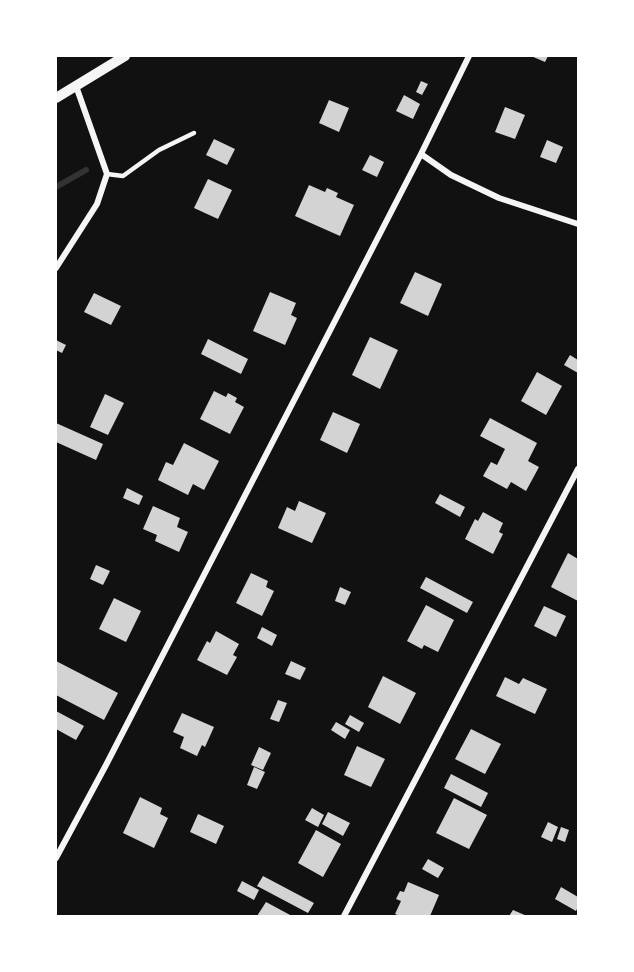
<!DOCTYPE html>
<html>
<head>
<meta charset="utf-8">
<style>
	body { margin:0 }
	#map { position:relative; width:634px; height:972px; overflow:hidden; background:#111; font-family:"Open Sans",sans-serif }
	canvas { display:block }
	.frame { position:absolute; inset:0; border:57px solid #fff; pointer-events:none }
</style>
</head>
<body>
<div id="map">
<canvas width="634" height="972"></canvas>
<div class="frame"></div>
</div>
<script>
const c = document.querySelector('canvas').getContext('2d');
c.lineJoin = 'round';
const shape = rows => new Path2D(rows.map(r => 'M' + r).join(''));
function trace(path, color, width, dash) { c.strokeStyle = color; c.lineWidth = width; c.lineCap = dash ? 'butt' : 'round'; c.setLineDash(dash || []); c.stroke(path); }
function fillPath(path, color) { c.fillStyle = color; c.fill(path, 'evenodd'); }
const stream = shape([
	[56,187,86,170]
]);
const building = shape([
	[531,56,548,56,545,62],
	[421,81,428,84,422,95,416,92],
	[404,95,420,104,413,119,396,111],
	[329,100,349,108,339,132,319,123],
	[505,107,525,115,515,139,495,132],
	[214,139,235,149,227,165,206,155],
	[547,140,563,147,556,163,540,157],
	[370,155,384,162,377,177,362,170],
	[208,179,232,190,218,219,194,208],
	[309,185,325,192,327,188,338,193,336,197,354,205,340,236,295,216],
	[415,272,442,284,428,316,400,303],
	[270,292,296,303,291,315,297,318,285,345,253,331],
	[94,293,121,306,111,325,84,312],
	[370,337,398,350,380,389,352,375],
	[208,339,248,359,241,374,201,354],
	[56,340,66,345,62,353,56,350],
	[570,355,578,360,578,373,564,365],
	[537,372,562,386,546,415,521,401],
	[214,391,226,397,228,393,237,398,235,402,244,407,230,434,200,419],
	[105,394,124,403,108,435,90,427],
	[333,412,360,424,347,453,320,440],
	[490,418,537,443,528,461,539,467,526,491,511,482,507,489,483,476,491,462,497,465,505,449,480,436],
	[56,423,103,444,96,460,56,442],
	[184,443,219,461,204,490,193,484,188,495,158,480,166,462,173,465],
	[127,488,143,496,139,505,123,498],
	[440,494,465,507,460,517,435,503],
	[299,501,326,513,312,543,278,528,287,507,295,511],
	[153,506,180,518,177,527,188,532,179,552,155,541,157,535,143,529],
	[483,512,503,523,499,532,503,534,493,554,465,539,475,519,478,521],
	[568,553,578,559,578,601,551,587],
	[96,565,110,571,103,585,90,579],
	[251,573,268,581,266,587,274,591,262,616,236,603],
	[426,577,473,602,467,613,420,588],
	[340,587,351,592,345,605,335,601],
	[114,598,141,611,126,642,99,629],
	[426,605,454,620,438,652,424,645,422,649,407,641],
	[544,606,566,616,556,637,534,626],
	[262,627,277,635,272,646,257,638],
	[216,631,239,644,233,655,237,657,227,675,197,660,207,641,210,643],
	[56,661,118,693,104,720,56,695],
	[291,661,306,668,300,680,285,674],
	[383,676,416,693,400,724,368,707],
	[505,677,519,684,523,678,547,689,535,714,496,696],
	[278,700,287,703,279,722,270,719],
	[56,711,84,726,76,740,56,729],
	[182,713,214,727,205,747,202,745,197,756,180,748,184,737,173,732],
	[350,715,364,723,359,732,345,724],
	[336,722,350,730,345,739,331,730],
	[471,729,501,744,485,774,455,759],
	[357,746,385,759,371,787,344,775],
	[259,747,271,753,263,770,251,765],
	[254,767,265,772,257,789,247,785],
	[451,774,488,793,481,807,444,788],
	[140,797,162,808,160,814,168,818,154,848,123,833],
	[454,798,487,815,469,849,436,833],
	[312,808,324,815,318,827,305,820],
	[328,812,350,823,343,836,322,824],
	[198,814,224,826,216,844,190,832],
	[548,822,558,827,552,842,541,837],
	[561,827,569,830,565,842,557,839],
	[316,830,341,844,323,877,298,863],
	[428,859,444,868,438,878,422,869],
	[263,876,314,903,308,913,257,886],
	[242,881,259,890,254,900,237,891],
	[408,882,439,895,430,916,400,916,395,914,401,901,396,899,400,891,404,892],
	[561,887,578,897,578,907,576,911,555,899],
	[266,902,292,916,257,916],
	[513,910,527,916,509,916]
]);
const service = shape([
	[107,174,123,176,159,150,194,133]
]);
const minor = shape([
	[421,154,451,175,499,198,578,224],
	[56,268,97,204,107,174,76,86],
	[56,858,106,765,421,154,469,56],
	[344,916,578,469]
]);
const tertiary = shape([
	[56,98,125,56]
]);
trace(stream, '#333', 6);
fillPath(building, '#d3d3d3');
trace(service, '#f5f5f5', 4.5);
trace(minor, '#f5f5f5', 6);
trace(tertiary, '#f5f5f5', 10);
</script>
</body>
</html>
